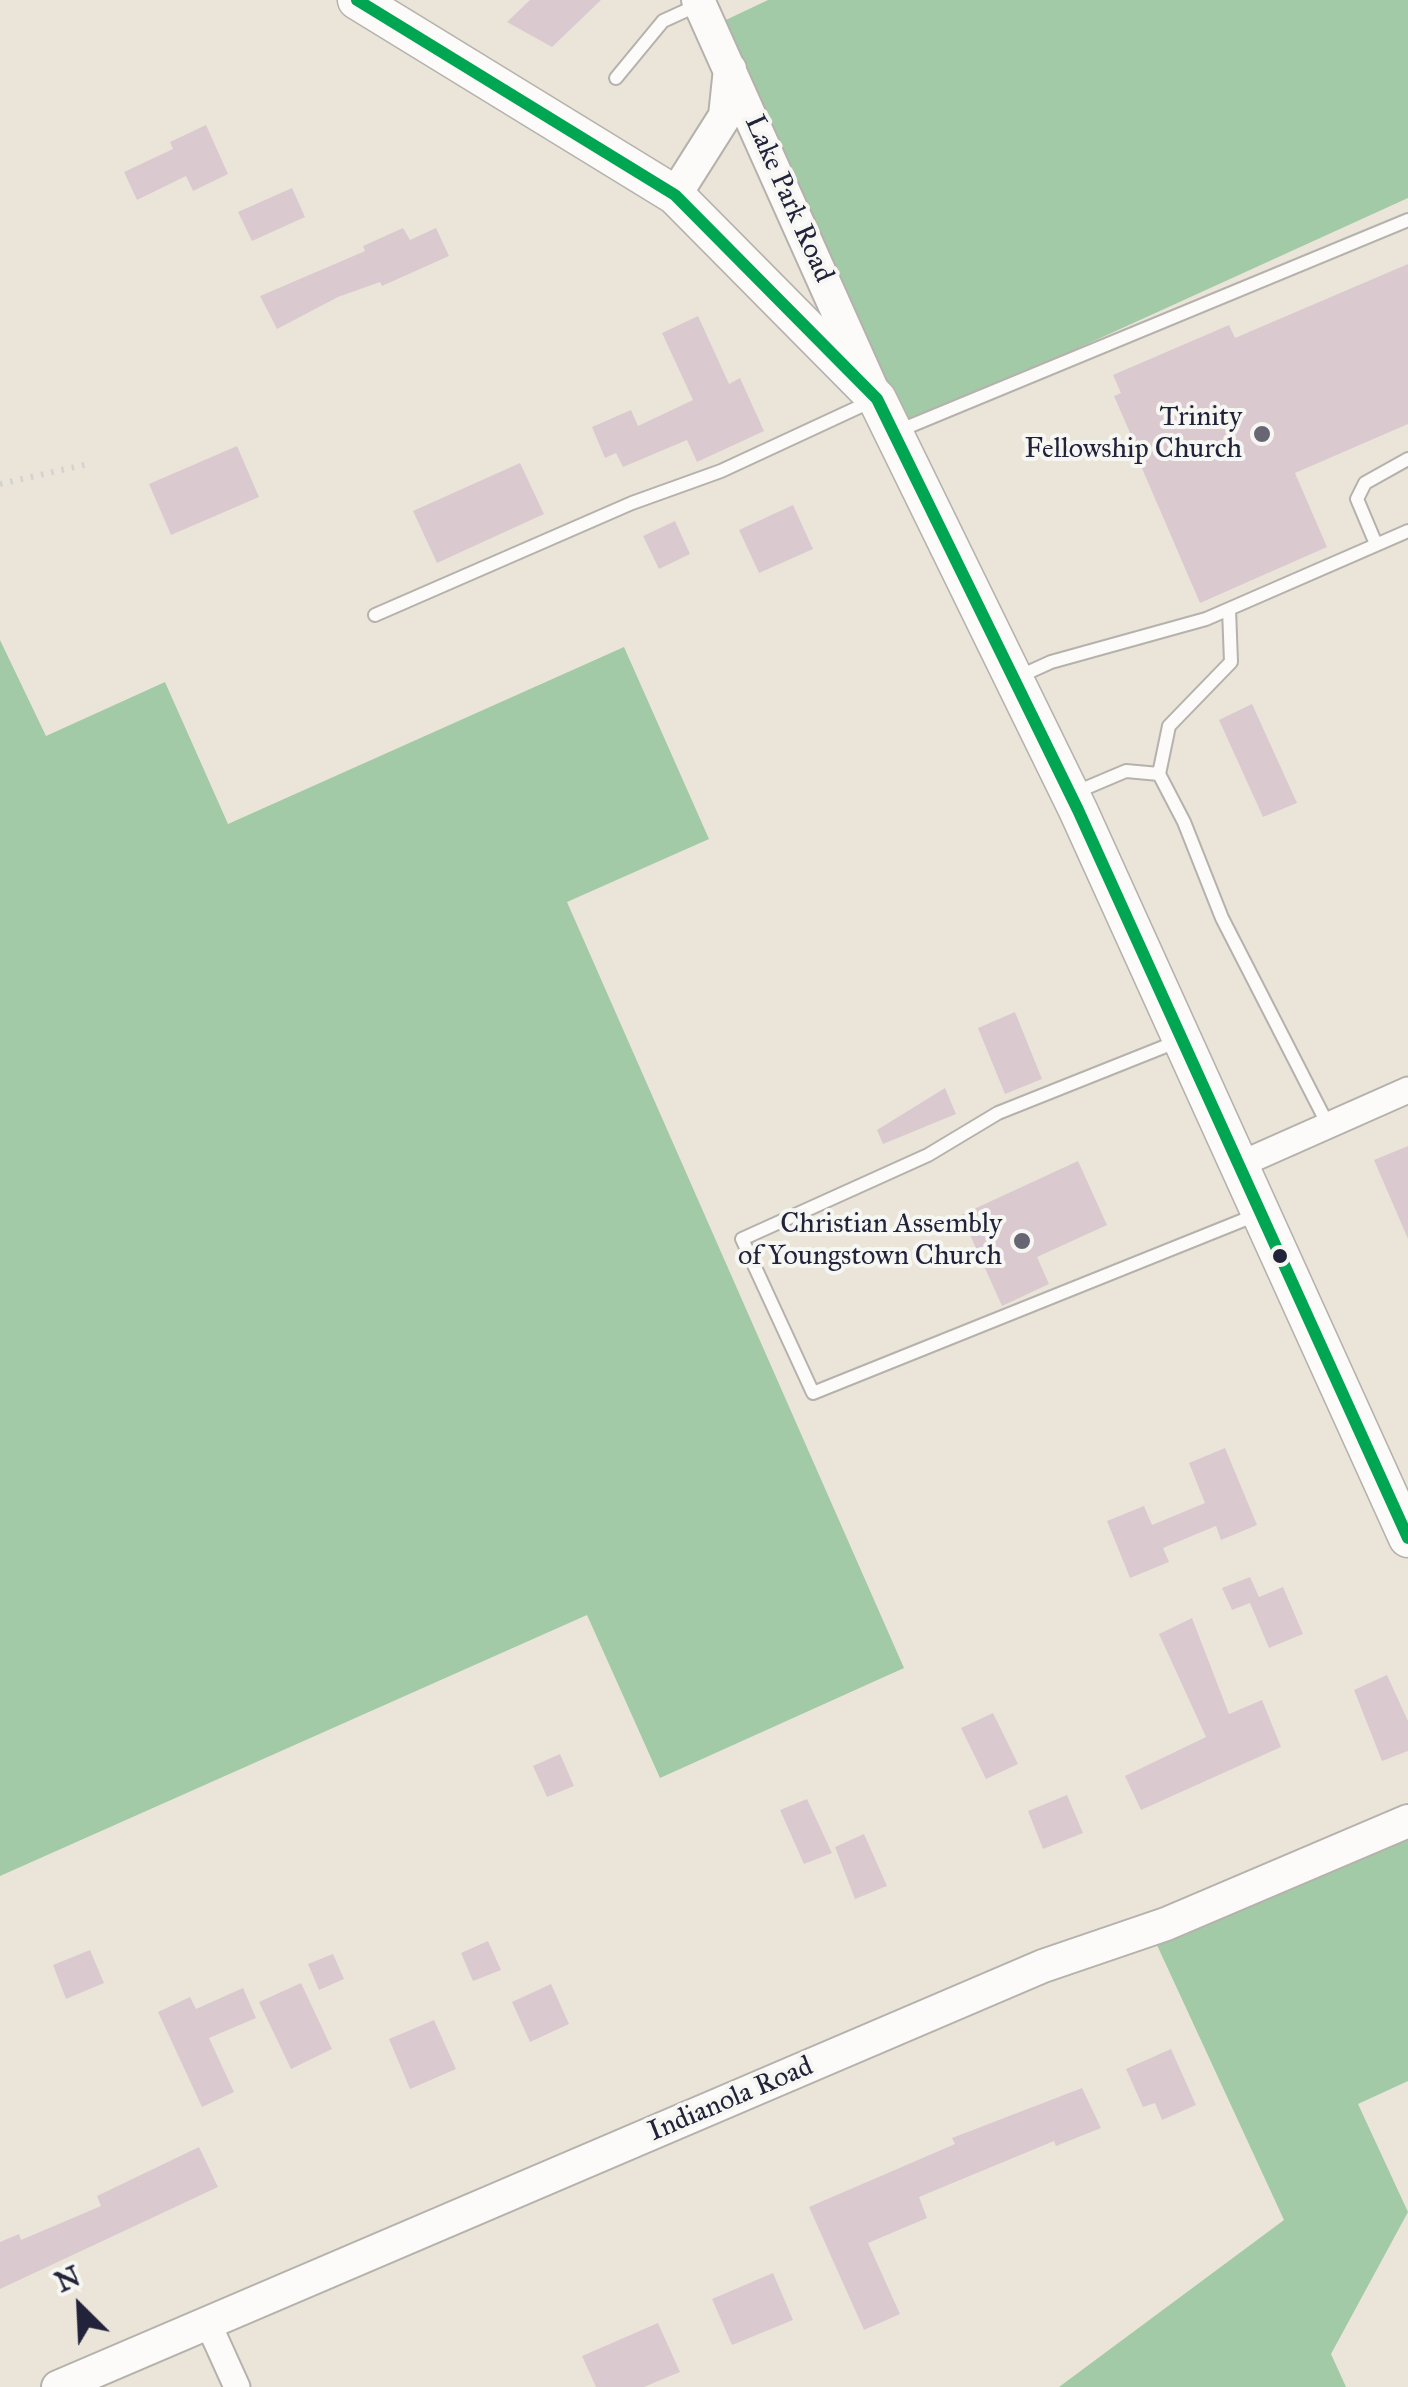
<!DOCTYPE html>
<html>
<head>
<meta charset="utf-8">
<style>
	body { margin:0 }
	#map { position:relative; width:1408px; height:2387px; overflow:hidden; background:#ebe5d9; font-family:"IM FELL Great Primer",serif }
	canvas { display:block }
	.north { position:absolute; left:30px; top:2257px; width:100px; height:100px; -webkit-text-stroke:8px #f6f6f2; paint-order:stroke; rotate:336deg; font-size:28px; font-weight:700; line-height:40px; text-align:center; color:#22223b }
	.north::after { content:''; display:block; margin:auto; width:35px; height:45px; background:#22223b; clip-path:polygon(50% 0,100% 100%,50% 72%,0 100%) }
</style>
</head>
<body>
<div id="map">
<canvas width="1408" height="2387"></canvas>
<div class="north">N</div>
</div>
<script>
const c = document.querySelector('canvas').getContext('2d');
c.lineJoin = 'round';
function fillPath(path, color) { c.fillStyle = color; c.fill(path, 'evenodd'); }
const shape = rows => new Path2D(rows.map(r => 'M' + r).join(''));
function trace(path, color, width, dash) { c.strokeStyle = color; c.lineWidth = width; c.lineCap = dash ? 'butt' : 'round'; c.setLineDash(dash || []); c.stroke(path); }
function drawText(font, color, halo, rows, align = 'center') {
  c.font = font + ' "IM FELL Great Primer",serif'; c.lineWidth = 8; c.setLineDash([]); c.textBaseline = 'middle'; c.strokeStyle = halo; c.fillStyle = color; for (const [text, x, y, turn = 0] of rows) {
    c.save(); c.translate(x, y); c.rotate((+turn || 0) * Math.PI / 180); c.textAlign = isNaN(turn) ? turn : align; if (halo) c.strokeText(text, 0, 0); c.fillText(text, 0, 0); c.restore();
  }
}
const forest = shape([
	[768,0,1408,0,1408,198,894,432,711,27],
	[0,640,46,736,165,682,228,824,624,647,709,839,567,902,904,1668,660,1778,587,1615,0,1876],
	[1408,1821,1408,2081,1358,2104,1408,2212,1331,2354,1346,2387,1059,2387,1284,2220,1150,1930]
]);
const building = shape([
	[530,0,601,0,552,47,507,22],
	[206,125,228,174,193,191,186,176,137,200,124,172,173,149,170,142],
	[292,188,305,217,252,241,238,212],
	[403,228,410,240,436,228,449,256,382,286,380,282,338,297,277,329,260,296,365,251,363,246],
	[1408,264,1408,424,1295,473,1327,547,1200,603,1141,466,1144,465,1114,396,1121,393,1113,375,1229,325,1235,338],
	[698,316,729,384,740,378,764,431,697,462,687,440,623,467,616,453,605,458,592,427,631,410,638,426,693,400,662,333],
	[237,446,259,497,171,535,149,484],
	[520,463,544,514,437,563,413,511],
	[793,505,813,549,759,573,739,530],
	[675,521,690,554,659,569,643,536],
	[1252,704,1297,803,1263,817,1219,720],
	[1015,1012,1042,1079,1005,1094,978,1028],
	[945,1088,956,1114,883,1144,877,1130],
	[1408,1146,1408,1239,1374,1160],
	[1078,1161,1107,1225,1037,1257,1049,1284,1002,1306,961,1215],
	[1225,1448,1257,1525,1221,1540,1216,1526,1163,1548,1169,1562,1130,1578,1107,1521,1144,1506,1152,1525,1205,1503,1189,1463],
	[1250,1577,1259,1597,1283,1587,1303,1634,1269,1648,1250,1603,1232,1610,1222,1588],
	[1192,1618,1229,1714,1262,1700,1281,1747,1141,1810,1125,1776,1206,1737,1159,1634],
	[1387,1675,1408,1721,1408,1751,1382,1761,1354,1690],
	[993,1713,1018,1764,986,1779,961,1728],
	[560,1754,574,1786,547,1797,533,1766],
	[1067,1795,1083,1833,1043,1849,1028,1811],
	[807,1799,832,1853,804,1864,780,1810],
	[864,1834,887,1886,855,1899,835,1847],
	[488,1941,501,1970,473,1981,461,1953],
	[90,1950,104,1983,66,1999,53,1965],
	[333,1954,344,1979,319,1990,308,1964],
	[301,1983,332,2049,291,2069,259,2002],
	[551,1984,569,2024,530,2042,512,2002],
	[243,1988,256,2018,209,2038,234,2092,202,2107,158,2012,190,1997,196,2009],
	[434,2020,456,2069,410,2089,389,2039],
	[1171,2049,1196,2105,1162,2120,1155,2103,1143,2107,1126,2069],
	[1082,2088,1101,2128,1056,2146,1054,2141,919,2197,927,2218,868,2243,900,2314,864,2330,809,2207,955,2144,952,2138],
	[199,2147,218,2187,0,2289,0,2242,19,2234,21,2240,101,2206,97,2196],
	[773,2273,793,2320,732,2345,712,2299],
	[658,2323,680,2372,644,2387,596,2387,582,2356]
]);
const path = shape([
	[0,484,88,464]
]);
const service = shape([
	[616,78,663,21,698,5],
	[898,431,1408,220],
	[1376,544,1357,499,1365,483,1408,459],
	[375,615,632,503,721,471,874,400],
	[1018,677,1051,662,1206,619,1408,531],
	[1159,774,1169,726,1231,662,1229,609],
	[1074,793,1126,771,1159,774,1184,822,1222,918,1327,1123],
	[1176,1042,998,1113,928,1155,742,1239,813,1393,1256,1215]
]);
const minor = shape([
	[1241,1164,1408,1090],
	[208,2323,237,2387]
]);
const tertiary = shape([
	[698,0,872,389],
	[675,195,725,116,730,69],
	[58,2387,1043,1966,1166,1924,1408,1821]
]);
const secondary = shape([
	[357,0,675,195,877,399,1078,810,1408,1538]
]);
const bus1 = shape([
	[357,0,675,195,877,399,1078,810,1408,1538]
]);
const markers = [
	[1262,434,10,"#686672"],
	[1022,1241,10,"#686672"],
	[1280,1256,9,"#22223b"]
];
const streetNames = [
	["Lake Park Road",788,199,66],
	["Indianola Road",731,2100,-23]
];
const poiNames = [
	["Trinity",1242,418],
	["Fellowship Church",1242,450],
	["Christian Assembly",1002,1225],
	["of Youngstown Church",1002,1257]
];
fillPath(forest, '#a3caa6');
fillPath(building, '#dacad0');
trace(service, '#b5b1ac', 16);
trace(minor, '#b5b1ac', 29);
trace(tertiary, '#b5b1ac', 36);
trace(secondary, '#b5b1ac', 41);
trace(path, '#d3d2d0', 6, [2.5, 8]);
trace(service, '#fcfbf9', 12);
trace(minor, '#fcfbf9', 25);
trace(tertiary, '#fcfbf9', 32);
trace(secondary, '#fcfbf9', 38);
trace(bus1, '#00a651', 12);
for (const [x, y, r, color] of markers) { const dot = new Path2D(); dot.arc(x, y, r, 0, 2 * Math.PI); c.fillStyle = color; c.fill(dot); trace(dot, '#f6f6f2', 4); }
drawText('28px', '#22223b', '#f6f6f2', streetNames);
drawText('28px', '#22223b', '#f6f6f2', poiNames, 'right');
</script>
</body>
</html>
